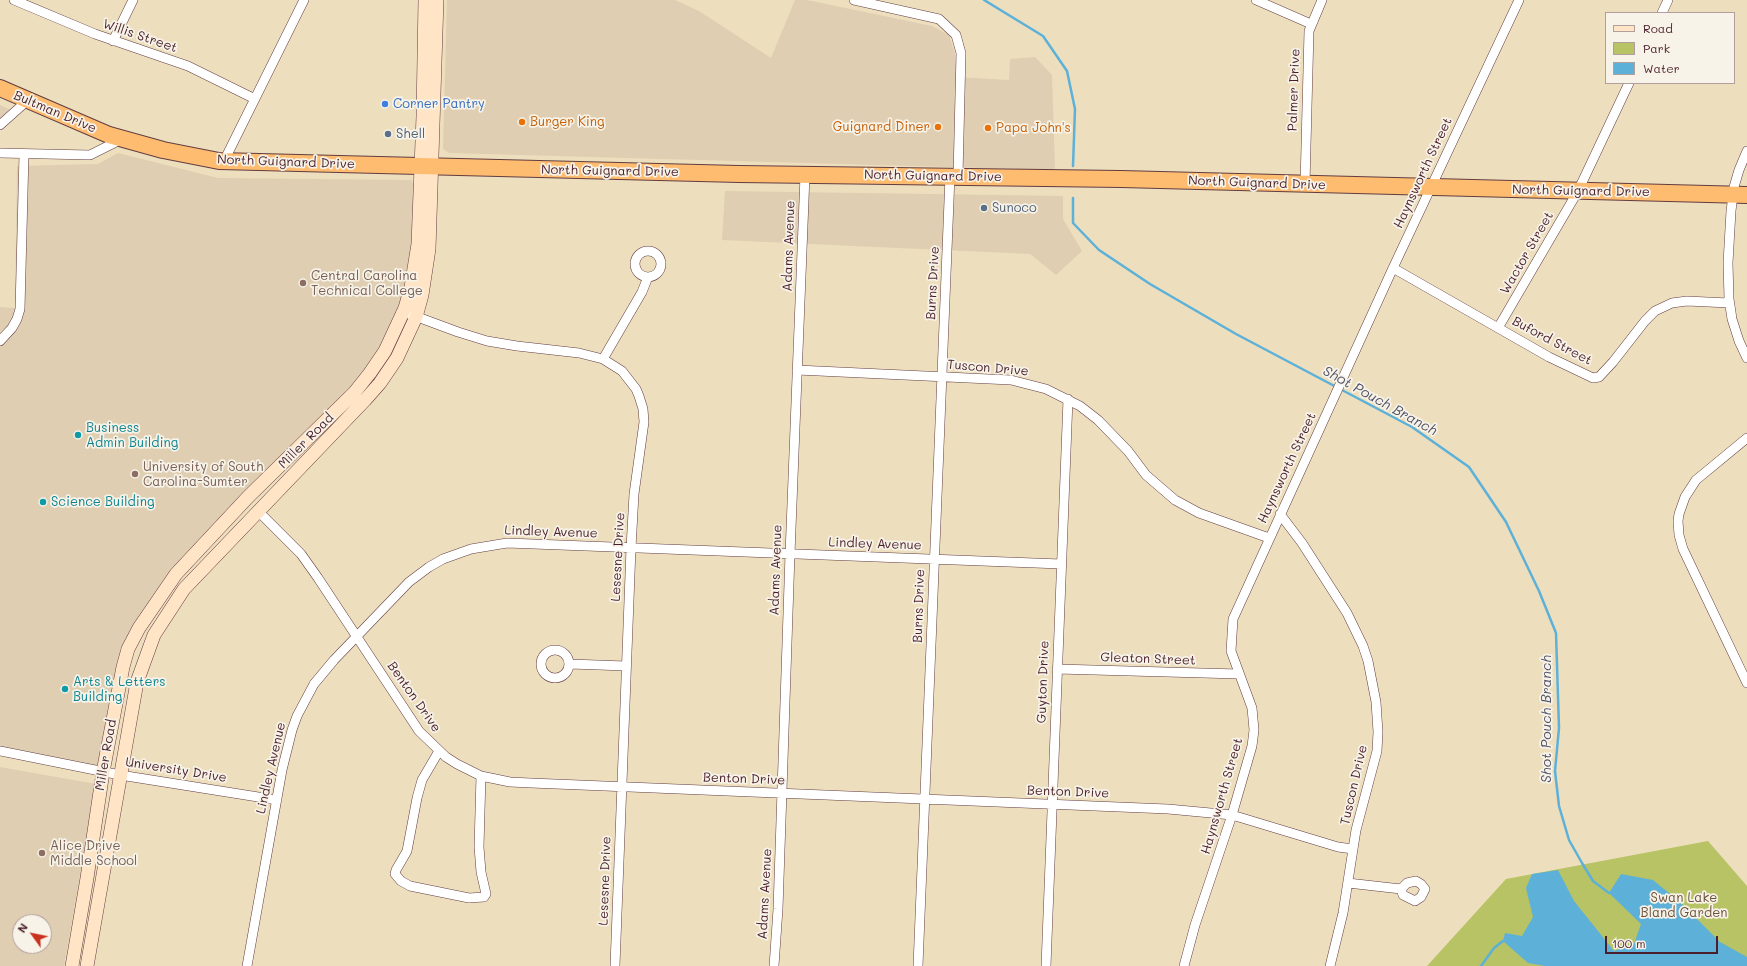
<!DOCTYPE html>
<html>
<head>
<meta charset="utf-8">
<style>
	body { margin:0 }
	#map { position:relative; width:1747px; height:966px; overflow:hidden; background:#eddfbd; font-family:Mali,sans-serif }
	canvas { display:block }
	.legend { position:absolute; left:1605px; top:12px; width:130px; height:72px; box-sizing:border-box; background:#f7f3e8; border:1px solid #b29e9c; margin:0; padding:5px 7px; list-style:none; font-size:12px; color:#4a1f2b }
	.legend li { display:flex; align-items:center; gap:8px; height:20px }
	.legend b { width:20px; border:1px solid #b29e9c }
	.north { position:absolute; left:12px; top:914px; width:40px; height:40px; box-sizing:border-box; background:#f7f3e8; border:1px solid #b29e9c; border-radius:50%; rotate:303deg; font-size:11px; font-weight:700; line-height:16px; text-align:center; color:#4a1f2b }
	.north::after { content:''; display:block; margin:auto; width:14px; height:18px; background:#c8321e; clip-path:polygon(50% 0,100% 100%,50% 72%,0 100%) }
	.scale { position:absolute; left:1605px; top:936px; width:113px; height:18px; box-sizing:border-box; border:2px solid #4a1f2b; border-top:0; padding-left:5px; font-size:12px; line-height:14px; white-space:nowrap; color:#4a1f2b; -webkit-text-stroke:3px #f7f3e8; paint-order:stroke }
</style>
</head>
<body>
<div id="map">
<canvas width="1747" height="966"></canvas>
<ul class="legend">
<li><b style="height:5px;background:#ffe4c6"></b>Road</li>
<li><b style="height:11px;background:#b7c364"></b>Park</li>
<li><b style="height:11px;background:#5db1d9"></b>Water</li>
</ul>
<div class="north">N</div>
<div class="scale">100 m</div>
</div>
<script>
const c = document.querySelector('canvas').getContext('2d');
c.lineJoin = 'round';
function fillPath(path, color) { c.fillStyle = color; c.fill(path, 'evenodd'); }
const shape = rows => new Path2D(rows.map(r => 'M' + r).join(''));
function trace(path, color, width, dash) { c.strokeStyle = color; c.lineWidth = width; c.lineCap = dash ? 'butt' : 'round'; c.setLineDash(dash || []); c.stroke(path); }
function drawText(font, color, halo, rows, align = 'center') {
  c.font = font + ' Mali,sans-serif'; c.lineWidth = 3.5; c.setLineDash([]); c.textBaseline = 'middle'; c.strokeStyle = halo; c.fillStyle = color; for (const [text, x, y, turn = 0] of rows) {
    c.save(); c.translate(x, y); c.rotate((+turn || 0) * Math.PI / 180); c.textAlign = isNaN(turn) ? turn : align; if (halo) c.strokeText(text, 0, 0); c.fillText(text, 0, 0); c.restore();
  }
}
const built = shape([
	[447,0,675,0,699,11,771,58,795,0,807,0,932,26,949,35,955,54,957,77,1009,80,1010,59,1035,57,1052,75,1055,170,449,153,443,149],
	[0,105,11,110,0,123],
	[118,153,218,178,411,180,414,185,411,261,397,311,387,337,371,363,349,391,243,502,135,633,103,772,0,748,0,307,15,308,17,166,98,164],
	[725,191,1063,196,1063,219,1082,251,1056,275,1030,254,722,240],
	[0,767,96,784,64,966,0,966],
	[20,922,44,922,44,946,20,946]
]);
const green = shape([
	[1708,841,1747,886,1747,966,1427,966,1506,879]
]);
const water = shape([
	[1558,870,1574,901,1614,951,1634,944,1641,924,1609,893,1621,874,1653,880,1680,902,1720,942,1747,957,1747,966,1545,966,1528,963,1503,941,1505,933,1522,936,1533,917,1526,888,1532,874]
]);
const stream = shape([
	[984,0,1043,36,1067,71,1075,109,1073,166],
	[1073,198,1073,223,1099,250,1150,284,1236,334,1412,427,1469,467,1506,522,1539,591,1556,633,1559,728,1555,771,1559,806,1569,840,1582,863,1593,881,1609,893],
	[1481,966,1494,948,1503,941]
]);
const street = shape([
	[14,0,95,34,188,66,255,99],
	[854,0,939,19,956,35,961,53,958,176],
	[1256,0,1311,24],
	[1662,13,1668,0],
	[113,41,133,0],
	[0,125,28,100],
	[1747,151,1739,170,1734,187,1731,211,1728,263,1729,299,1732,319,1739,341,1747,358],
	[0,153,90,155,122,139],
	[224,161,304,0],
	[1305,184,1309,31,1322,0],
	'635 264a13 13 0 1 1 26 0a13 13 0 1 1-26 0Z',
	[1393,268,1549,357,1593,378,1599,377,1613,362,1645,321,1655,311,1672,303,1687,301,1729,303],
	[404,312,458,332,487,341,517,346,579,353,603,359,622,371,636,389,639,396,643,409,644,422,634,494,631,548,615,966],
	[1498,328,1578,191,1629,83],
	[0,341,12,328,17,319,20,309,24,154],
	[603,359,642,292,648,277],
	[797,370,1011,380,1046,389,1080,406,1098,420,1128,451,1146,475,1175,500,1199,513,1269,538],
	[1747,438,1696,480,1685,497,1679,514,1678,521,1679,535,1683,549,1747,683],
	[258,511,301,554,318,578,419,731,446,757,457,764,481,776,510,782,531,783,1168,809,1232,815,1338,847,1353,849],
	[1280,514,1302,543,1347,613,1363,646,1368,661,1376,702,1378,732,1377,751,1356,830,1343,913,1330,966],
	'541 664a14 14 0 1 1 28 0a14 14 0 1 1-28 0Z',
	[570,664,626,666],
	[1057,669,1239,674],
	[0,751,120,775,277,800],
	[439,751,422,780,417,798,407,851,396,870,395,874,401,881,410,886,469,898,484,897,486,894,481,872,479,847,481,776],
	[1348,883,1401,889,1407,883,1416,881,1421,884,1425,889,1421,897,1415,901,1403,895,1401,889],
	[247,966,282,770,292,730,297,716,314,684,334,660,409,582,429,567,443,559,471,549,507,543,1061,564],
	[774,966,778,909,790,554,805,175],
	[918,966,950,176],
	[1046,966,1068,399],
	[1184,966,1195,925,1232,815,1252,746,1254,730,1252,708,1231,651,1233,619,1393,268,1519,0]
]);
const secondary = shape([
	[72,966,87,878,103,772,123,667,128,649,139,628,176,574,248,497,354,393,370,373,385,351,405,308,411,287,418,244,423,116,425,0],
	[87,966,137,682,154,635,184,589,365,400,380,383,397,358,416,317,422,295,429,249,437,0]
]);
const highway = shape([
	[0,88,109,135,163,150,219,161,739,174,1121,179,1747,195]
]);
const markers = [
	[385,104,4,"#3f7fe0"],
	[522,122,4,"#e8710a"],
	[938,127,4,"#e8710a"],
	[988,128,4,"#e8710a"],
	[388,134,4,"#5c6f8a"],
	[984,208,4,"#5c6f8a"],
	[303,283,4,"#8d6e63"],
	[78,435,4,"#0f9aa8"],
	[135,474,4,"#8d6e63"],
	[43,502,4,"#0f9aa8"],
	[65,689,4,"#0f9aa8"],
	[42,853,4,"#8d6e63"]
];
const streetNames = [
	["Willis Street",140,36,19],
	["Palmer Drive",1294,90,-88],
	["Bultman Drive",55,112,23],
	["North Guignard Drive",286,162,2],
	["North Guignard Drive",610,171,1],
	["Haynsworth Street",1423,173,-65],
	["North Guignard Drive",933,176,1],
	["North Guignard Drive",1257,183,2],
	["North Guignard Drive",1581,191,1],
	["Adams Avenue",789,246,-88],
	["Wactor Street",1527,253,-60],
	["Burns Drive",933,283,-87],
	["Buford Street",1552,341,28],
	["Tuscon Drive",988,368,5],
	["Miller Road",306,441,-45],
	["Haynsworth Street",1287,468,-65],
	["Lindley Avenue",551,532,2],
	["Lindley Avenue",875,544,2],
	["Lesesne Drive",618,557,-87],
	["Adams Avenue",776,570,-88],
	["Burns Drive",919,606,-88],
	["Gleaton Street",1148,659,2],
	["Guyton Drive",1043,682,-88],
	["Benton Drive",414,697,55],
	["Miller Road",106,755,-80],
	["Lindley Avenue",271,768,-77],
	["University Drive",176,770,9],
	["Benton Drive",744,779,2],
	["Tuscon Drive",1354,785,-77],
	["Benton Drive",1068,792,2],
	["Haynsworth Street",1222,796,-74],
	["Lesesne Drive",605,881,-88],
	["Adams Avenue",765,894,-87]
];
const shopNames = [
	["Corner Pantry",393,104]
];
const foodNames = [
	["Burger King",530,122],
	["Guignard Diner",930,127,"right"],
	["Papa John's",996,128]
];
const serviceNames = [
	["Shell",396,134],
	["Sunoco",992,208]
];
const educationNames = [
	["Central Carolina",311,276],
	["Technical College",311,291],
	["University of South",143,467],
	["Carolina-Sumter",143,482],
	["Alice Drive",50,846],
	["Middle School",50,861]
];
const cultureNames = [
	["Business",86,428],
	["Admin Building",86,443],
	["Science Building",51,502],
	["Arts & Letters",73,682],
	["Building",73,697]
];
const parkNames = [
	["Swan Lake",1684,898],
	["Bland Garden",1684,913]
];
const waterNames = [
	["Shot Pouch Branch",1380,401,29],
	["Shot Pouch Branch",1547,719,-90]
];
fillPath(built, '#dfceb1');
fillPath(green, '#b7c364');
fillPath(water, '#5db1d9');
trace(stream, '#5db1d9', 2.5);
trace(street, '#623c41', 10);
trace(secondary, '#623c41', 14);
trace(highway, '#623c41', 18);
trace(street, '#fff', 9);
trace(secondary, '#ffe4c6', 13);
trace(highway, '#febc70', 16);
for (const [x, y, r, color] of markers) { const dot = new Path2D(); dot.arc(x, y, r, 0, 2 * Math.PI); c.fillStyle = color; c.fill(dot); trace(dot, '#f7f3e8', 1.5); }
drawText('13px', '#4a1f2b', '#f7f3e8', streetNames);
drawText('13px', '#366cbe', '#f7f3e8', shopNames, 'left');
drawText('13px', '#c56008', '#f7f3e8', foodNames, 'left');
drawText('13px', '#4e5e75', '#f7f3e8', serviceNames, 'left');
drawText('13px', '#785e54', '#f7f3e8', educationNames, 'left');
drawText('13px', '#0d838f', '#f7f3e8', cultureNames, 'left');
drawText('13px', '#6b503c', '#f7f3e8', parkNames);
drawText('italic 14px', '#515268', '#f7f3e8', waterNames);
</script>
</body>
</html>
